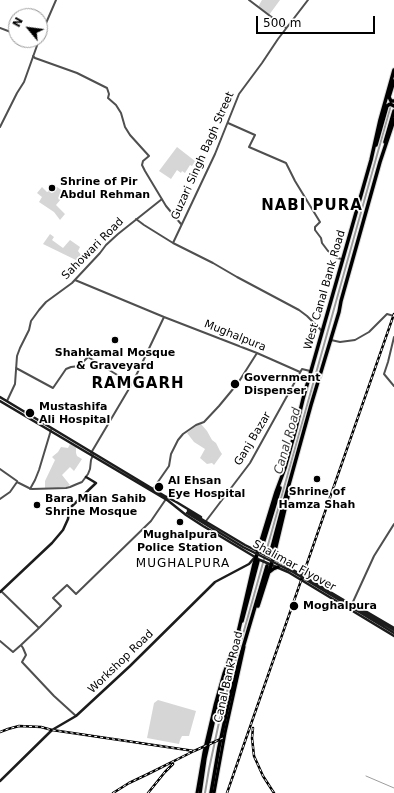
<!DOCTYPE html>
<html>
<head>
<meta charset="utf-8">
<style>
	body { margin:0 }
	#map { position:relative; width:394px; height:793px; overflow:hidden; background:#fff; font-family:"DejaVu Sans",sans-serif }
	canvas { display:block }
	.north { position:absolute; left:8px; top:8px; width:40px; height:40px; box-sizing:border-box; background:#fff; border:1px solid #999; border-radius:50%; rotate:299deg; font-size:11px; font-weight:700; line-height:16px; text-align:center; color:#000 }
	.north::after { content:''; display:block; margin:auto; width:14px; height:18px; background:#000; clip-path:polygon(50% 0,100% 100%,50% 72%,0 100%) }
	.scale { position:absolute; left:256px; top:16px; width:119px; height:18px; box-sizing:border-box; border:2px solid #000; border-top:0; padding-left:5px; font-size:12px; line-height:14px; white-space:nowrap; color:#000; -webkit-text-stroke:3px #fff; paint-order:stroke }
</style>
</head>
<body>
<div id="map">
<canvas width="394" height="793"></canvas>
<div class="north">N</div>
<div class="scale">500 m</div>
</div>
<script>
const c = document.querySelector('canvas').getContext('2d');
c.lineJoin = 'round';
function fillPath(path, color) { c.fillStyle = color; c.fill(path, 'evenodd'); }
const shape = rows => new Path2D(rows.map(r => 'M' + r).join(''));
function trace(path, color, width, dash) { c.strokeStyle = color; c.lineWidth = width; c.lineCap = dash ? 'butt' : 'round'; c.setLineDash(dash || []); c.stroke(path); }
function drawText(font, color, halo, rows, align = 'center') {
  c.font = font + ' "DejaVu Sans",sans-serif'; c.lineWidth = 3.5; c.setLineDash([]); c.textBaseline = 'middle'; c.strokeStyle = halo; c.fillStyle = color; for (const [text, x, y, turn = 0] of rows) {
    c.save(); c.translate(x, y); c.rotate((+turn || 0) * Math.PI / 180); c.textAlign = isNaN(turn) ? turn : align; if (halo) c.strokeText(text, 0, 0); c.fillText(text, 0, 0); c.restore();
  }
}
const green = shape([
	[262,0,280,0,269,15,258,7],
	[177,147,195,161,192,166,190,165,185,173,182,171,181,173,177,170,171,179,159,171],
	[42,187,47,192,49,191,52,193,56,187,57,187,66,193,56,205,65,214,60,220,54,212,39,202,42,197,37,193],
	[50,234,54,237,52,240,63,248,70,240,80,247,78,251,81,255,85,258,82,263,43,244],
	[201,424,207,431,212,440,216,443,220,451,222,454,214,465,212,463,207,464,200,458,205,449,194,442,187,433,196,426],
	[70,444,76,447,76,453,77,456,82,459,74,471,70,467,62,475,70,485,66,487,45,488,45,481,55,460,52,457,58,452,61,447,68,448],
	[158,700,196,711,189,736,182,736,180,740,179,744,147,738,154,703]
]);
const stream = shape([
	[366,776,394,788]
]);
const canal = shape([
	[205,793,209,769,221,713,391,105]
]);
const tertiary = shape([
	[249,0,286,28],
	[0,28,16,34],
	[40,37,56,0],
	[31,40,38,43],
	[33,56,35,58,77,73,107,88,109,94,108,98,116,105,121,113,125,127,130,135,149,156,143,161,142,165,145,171,166,206,181,224],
	[228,123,255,135,249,147,286,163,295,181,320,222,315,227,315,230,321,238,322,243,328,251,337,258,342,259],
	[0,127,17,93,24,82,39,40],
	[136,219,144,225,173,243,213,263,237,277,299,310,307,316,322,331],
	[173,243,215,154,239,94,262,63,278,39,308,0],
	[75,280,164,317,257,353,300,372],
	[394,337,388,362,384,374,394,386],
	[331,340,340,342,355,340,369,332,387,314,394,316],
	[16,368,53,388,66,369,71,367,79,366,88,357,132,384],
	[7,401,15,384,17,356,20,348,29,330,31,321,39,310,46,302,72,283,100,253,106,245,118,234,162,199],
	[91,453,133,382,164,317],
	[0,469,17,481],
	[30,489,35,480,39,470,51,430],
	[153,489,169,466,171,454,178,440,183,434,196,425,204,422,219,406,238,383,257,353],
	[0,499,10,492,17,482,29,488,32,489,66,488,70,487,77,484,82,482,88,474,90,469,91,460,93,455],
	[206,521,250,463,302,369,310,371],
	[1,591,39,628,21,645,23,648,26,655,22,662,54,696,76,716],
	[352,604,374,556,394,524],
	[39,628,61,606,53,598,67,585,76,594,151,521,166,499],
	[0,641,13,652,21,645]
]);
const secondary = shape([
	[0,397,168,498],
	[0,401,167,500],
	[167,497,178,503,201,517],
	[166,499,186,515,203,526,260,560,288,572,394,636],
	[0,592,52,543,63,530,68,519,69,512,70,508,96,483,86,477],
	[355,605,394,628],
	[0,781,52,730,76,716,130,666,215,582,249,564,255,557]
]);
const primary = shape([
	[197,793,204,752,215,705,224,673,230,657],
	[214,793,225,733,244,647]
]);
const trunk = shape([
	[394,81,389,97,391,101,394,101],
	[385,142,394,111],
	[376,145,387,106,390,104,394,106],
	[261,550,280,488],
	[270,555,283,506,311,405,339,312,341,301,380,162,394,120],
	[269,572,273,569,278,567],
	[258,606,273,559,289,492],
	[242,621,258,561],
	[238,633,254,564,276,492,285,468,296,428,303,399,371,160,380,120,394,70],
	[200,793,205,758,215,714,239,631],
	[211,793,219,747,229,701,242,651,267,566]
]);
const rail = shape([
	[253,728,252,738,254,756,263,776,274,793],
	[0,732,8,729,19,726,41,727,52,730,194,751],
	[113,793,129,783,148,774,194,751,223,738],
	[148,793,165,772,173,764],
	[227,793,394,314]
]);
const secondaryBridge = shape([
	[188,511,245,545,283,564,394,630],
	[187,513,243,547,293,572,394,633]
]);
const markers = [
	[52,188,4,"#000"],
	[115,340,4,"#000"],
	[235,384,5,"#000"],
	[30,413,5,"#000"],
	[317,479,4,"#000"],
	[159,487,5,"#000"],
	[37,505,4,"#000"],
	[180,522,4,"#000"],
	[294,606,5,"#000"]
];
const streetNames = [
	["Guzari Singh Bagh Street",203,156,-66],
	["Sahowari Road",93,249,-45],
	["West Canal Bank Road",325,290,-74],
	["Mughalpura",235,336,22],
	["Ganj Bazar",253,439,-59],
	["Shalimar Flyover",294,566,29],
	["Workshop Road",121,662,-44],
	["Canal Bank Road",229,677,-77]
];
const poiNames = [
	["Shrine of Pir",60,182],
	["Abdul Rehman",60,195],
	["Shahkamal Mosque",115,353,"center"],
	["& Graveyard",115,366,"center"],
	["Government",244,378],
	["Dispenser",244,391],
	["Mustashifa",39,407],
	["Ali Hospital",39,420],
	["Al Ehsan",168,481],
	["Eye Hospital",168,494],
	["Shrine of",317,492,"center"],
	["Hamza Shah",317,505,"center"],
	["Bara Mian Sahib",45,499],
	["Shrine Mosque",45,512],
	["Mughalpura",180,535,"center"],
	["Police Station",180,548,"center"],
	["Moghalpura",303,606]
];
const waterNames = [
	["Canal Road",288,441,-74]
];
const neighbourhoodNames = [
	["MUGHALPURA",183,564]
];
const districtNames = [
	["NABI PURA",312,206],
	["RAMGARH",138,384]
];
fillPath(green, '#d6d6d6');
trace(stream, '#9d9d9d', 1);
trace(canal, '#9d9d9d', 2);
trace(primary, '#dbdbdb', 5);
trace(trunk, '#dbdbdb', 5.5);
trace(tertiary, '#4f4f4f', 2);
trace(secondary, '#1c1c1c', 2.5);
trace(primary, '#000', 3);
trace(trunk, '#000', 3.5);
trace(rail, '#000', 2.5);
trace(rail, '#fff', 1, [3]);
trace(secondaryBridge, '#1c1c1c', 2.5);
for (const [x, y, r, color] of markers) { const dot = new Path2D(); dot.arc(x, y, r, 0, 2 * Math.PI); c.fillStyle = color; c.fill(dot); trace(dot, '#fff', 1.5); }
drawText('11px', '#000', '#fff', streetNames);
drawText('bold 11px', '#000', '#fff', poiNames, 'left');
drawText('italic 12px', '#3e3e3e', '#fff', waterNames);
c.letterSpacing = '1px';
drawText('12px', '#000', '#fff', neighbourhoodNames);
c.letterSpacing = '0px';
c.letterSpacing = '1px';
drawText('bold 15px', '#000', '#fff', districtNames);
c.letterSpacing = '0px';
</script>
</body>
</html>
